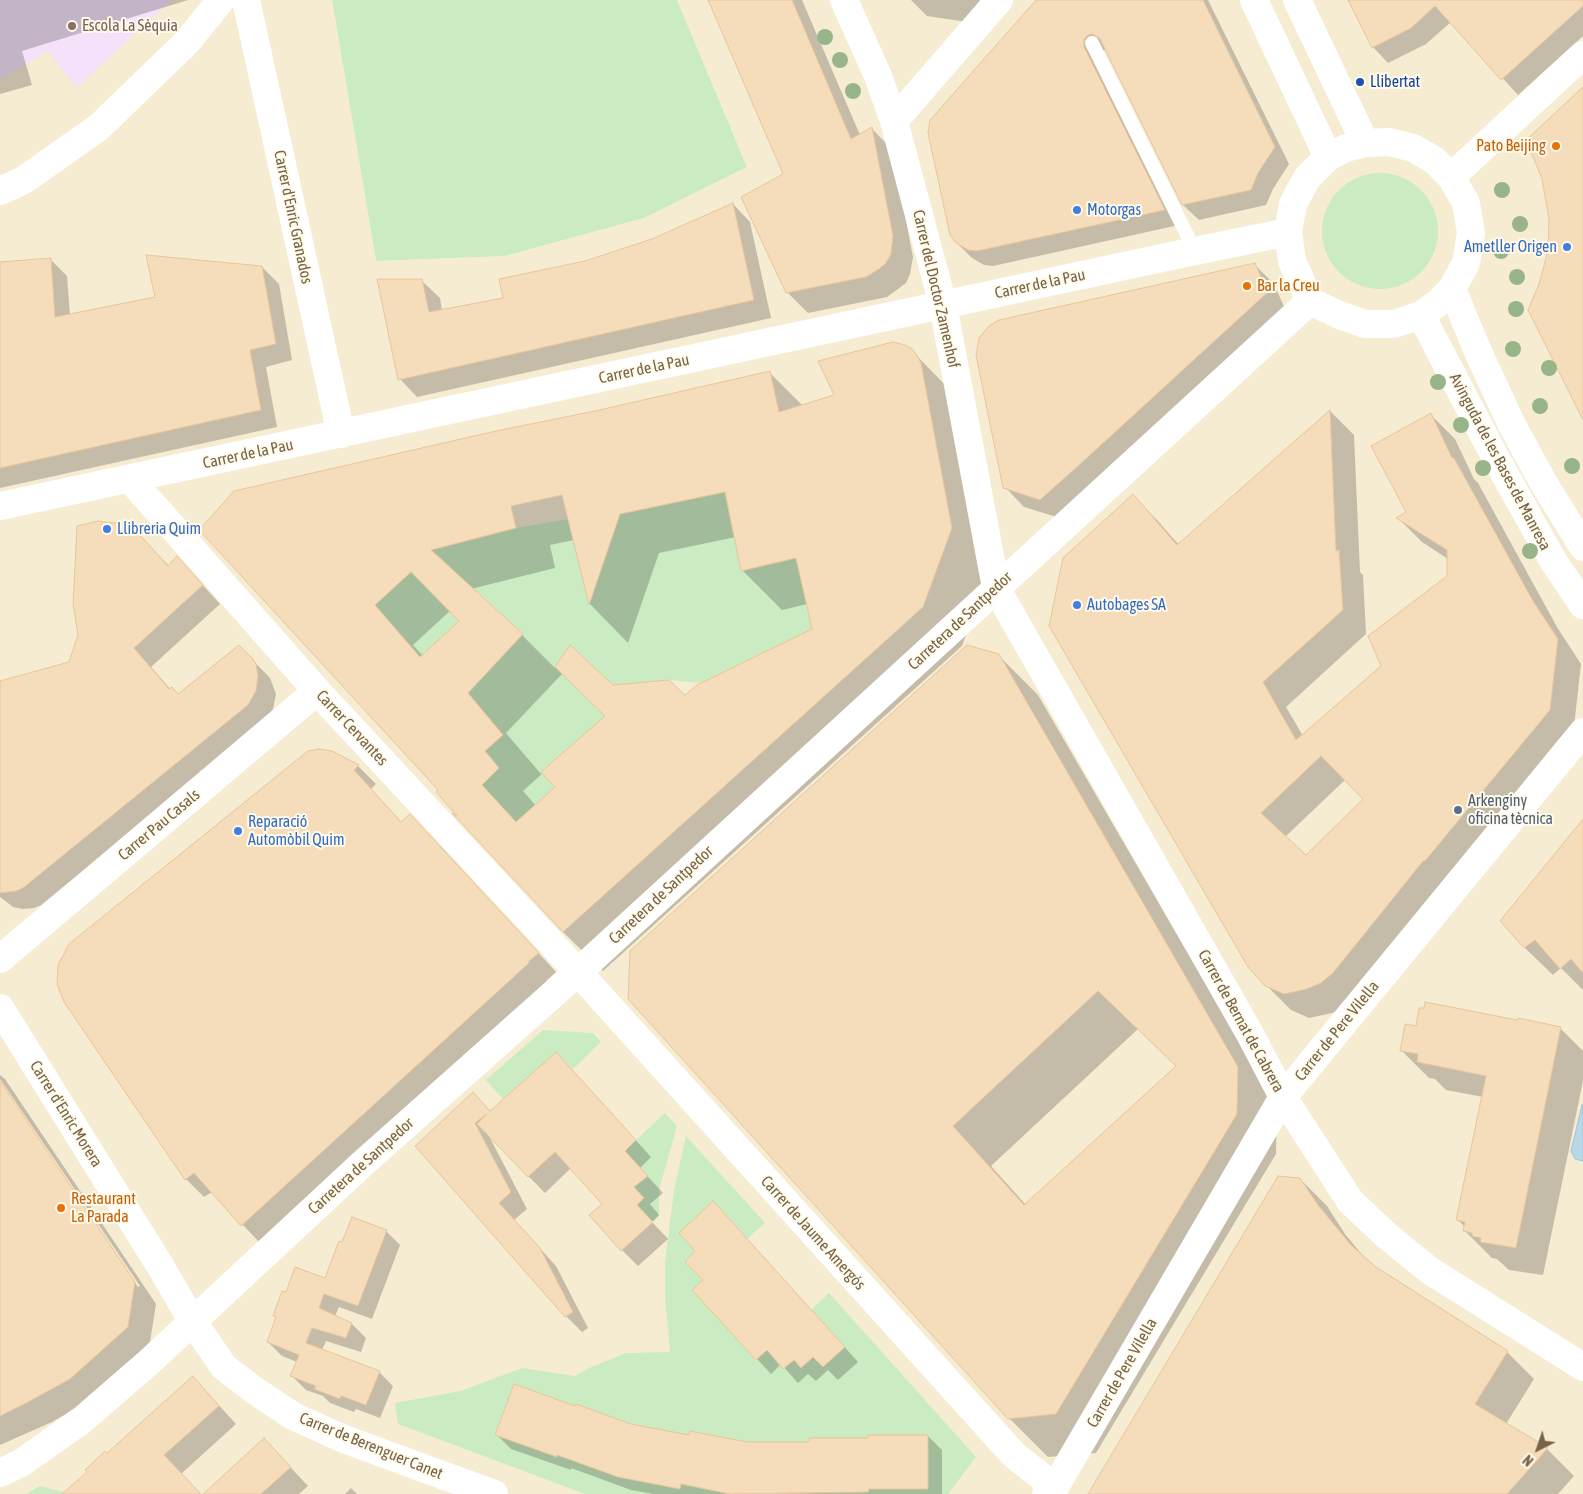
<!DOCTYPE html>
<html>
<head>
<meta charset="utf-8">
<style>
	body { margin:0 }
	#map { position:relative; width:1583px; height:1494px; overflow:hidden; background:#fdf8e4; font-family:"Asap Condensed",sans-serif }
	canvas { display:block }
	.north { position:absolute; left:1513px; top:1424px; width:50px; height:50px; -webkit-text-stroke:4px #fffbec; paint-order:stroke; rotate:221deg; font-size:14px; font-weight:700; line-height:20px; text-align:center; color:#786248 }
	.north::after { content:''; display:block; margin:auto; width:18px; height:22px; background:#786248; clip-path:polygon(50% 0,100% 100%,50% 72%,0 100%) }
</style>
</head>
<body>
<div id="map">
<canvas width="1583" height="1494"></canvas>
<div class="north">N</div>
</div>
<script>
const c = document.querySelector('canvas').getContext('2d');
c.lineJoin = 'round';
function fillPath(path, color) { c.fillStyle = color; c.fill(path, 'evenodd'); }
const shape = rows => new Path2D(rows.map(r => 'M' + r).join(''));
function trace(path, color, width, dash) { c.strokeStyle = color; c.lineWidth = width; c.lineCap = dash ? 'butt' : 'round'; c.setLineDash(dash || []); c.stroke(path); }
function drawText(font, color, halo, rows, align = 'center') {
  c.font = font + ' "Asap Condensed",sans-serif'; c.lineWidth = 4; c.setLineDash([]); c.textBaseline = 'middle'; c.strokeStyle = halo; c.fillStyle = color; for (const [text, x, y, turn = 0] of rows) {
    c.save(); c.translate(x, y); c.rotate((+turn || 0) * Math.PI / 180); c.textAlign = isNaN(turn) ? turn : align; if (halo) c.strokeText(text, 0, 0); c.fillText(text, 0, 0); c.restore();
  }
}
const residential = shape([
	[0,0,332,0,376,261,505,256,644,218,747,167,677,0,1583,0,1583,1494,0,1494]
]);
const education = shape([
	[0,0,172,0,76,88,48,51,0,79]
]);
const green = shape([
	[332,0,677,0,747,167,644,218,505,256,376,261],
	'1322 231a58 58 0 1 1 116 0a58 58 0 1 1-116 0Z',
	[778,479,812,629,701,683,669,680,649,682,577,741,541,772,555,787,516,822,482,785,499,768,485,751,503,734,468,693,523,634,464,580,442,603,470,631,420,657,375,605,419,565,435,580,450,566,434,552,433,550,516,528,568,519,583,580,620,514,724,491,741,571,757,567,776,560],
	[569,646,616,688,590,701,555,667],
	[543,1030,593,1033,601,1042,573,1069,556,1052,504,1100,486,1080],
	[665,1113,677,1126,659,1190,659,1216,647,1228,642,1222,648,1216,637,1205,644,1198,634,1187,648,1176,624,1151],
	[686,1136,765,1223,747,1239,713,1201,691,1221,700,1232,695,1251,685,1262,703,1280,692,1290,756,1360,767,1350,783,1369,794,1360,801,1368,813,1357,823,1367,811,1310,829,1293,976,1457,948,1494,809,1494,809,1493,868,1492,869,1489,928,1489,928,1435,869,1435,868,1438,809,1438,809,1442,747,1442,691,1431,689,1436,631,1424,576,1404,575,1407,496,1435,556,1457,557,1455,681,1484,730,1494,585,1494,398,1424,395,1403,461,1391,522,1368,575,1376,589,1368,626,1353,670,1352,665,1297,665,1263,674,1190],
	[40,1486,64,1492,66,1494,26,1494]
]);
const water = shape([
	[1582,1105,1583,1105,1583,1161,1575,1159,1571,1151,1582,1105]
]);
const shadow = shape([
	[0,0,188,0,22,51,32,85,0,94],
	[710,0,802,0,860,135,872,129,892,149,913,257,910,274,906,283,887,297,808,313,787,292,785,174],
	[911,0,994,0,974,23,927,16],
	[1037,0,1208,0,1289,164,1273,189,1266,205,1199,220,1183,205,1106,50,1103,50,1179,225,993,266,984,265,972,258,956,242],
	[1349,0,1583,0,1583,36,1518,95,1451,22,1426,44,1388,63,1373,47],
	[733,204,750,222,771,318,417,397,400,379,422,281,440,298,442,311,504,300,586,262,653,240],
	[50,259,67,276,70,315,156,298,262,267,279,284,292,360,266,367,277,427,0,488,0,263],
	[1255,265,1274,284,1286,311,1060,518,1024,507,1005,487],
	[916,355,955,395,990,568,962,646,603,971,563,932,462,820,439,790,201,530,595,412,769,372,803,406,836,396],
	[736,537,742,570,782,610,807,604,813,630,685,697,612,686,570,647,555,668,522,635,471,589,555,568,550,545,574,540,590,604,628,643,659,553],
	[451,610,461,621,423,656,413,645],
	[563,673,607,716,541,774,506,733],
	[543,773,556,788,536,806,523,791],
	[1330,411,1354,435,1360,572,1363,575,1366,634,1286,707,1303,736,1382,666,1448,577,1448,559,1422,542,1398,518,1408,512,1431,415,1455,439,1474,479,1478,483,1557,627,1581,664,1573,735,1345,1007,1332,1013,1309,1018,1291,1010,1266,985,1133,496,1157,520,1179,545],
	[1346,779,1365,799,1306,857,1285,837],
	[139,536,169,566,177,557,220,604,151,667,171,690,178,695,239,646,270,678,276,694,273,709,266,722,41,905,34,908,23,909,13,907,0,897,0,682,70,663],
	[998,655,1038,695,1277,1107,1276,1154,1096,1453,1048,1457,1009,1418,629,999],
	[1138,1029,1177,1066,1026,1205,991,1166],
	[325,751,358,766,376,784,371,789,402,823,429,834,556,972,546,981,547,982,260,1243,212,1192,204,1197,186,1179],
	[1583,821,1583,990,1561,968,1553,975,1525,948,1502,921],
	[1518,1022,1560,1028,1583,1051,1583,1081,1543,1275,1509,1270,1497,1259,1492,1258,1464,1230,1465,1227,1458,1220,1483,1097,1446,1090,1435,1079,1429,1078,1401,1050,1417,1028],
	[572,1070,651,1157,640,1168,663,1193,650,1204,659,1215,652,1222,668,1239,638,1266,622,1250,604,1204,571,1168,545,1193,489,1136,527,1209,514,1220,556,1266,588,1328,582,1332,566,1316,416,1146,473,1094,491,1112],
	[0,1075,5,1079,156,1304,149,1348,97,1396,52,1422,0,1445,0,1083,138,1287,140,1286,0,1079],
	[1300,1179,1327,1206,1345,1234,1368,1262,1375,1268,1507,1352,1534,1379,1506,1424,1547,1449,1574,1476,1558,1494,1099,1494],
	[727,1217,858,1362,838,1380,828,1370,816,1381,808,1374,798,1383,781,1364,771,1374,694,1290,704,1280],
	[386,1231,400,1245,372,1319,339,1307,335,1316,352,1324,366,1338,361,1352,326,1341,322,1350,379,1372,393,1386,380,1418,356,1409,354,1412,330,1403,323,1396,306,1390,292,1376,297,1362,282,1356,268,1342,277,1318,274,1315,286,1294,326,1280],
	[193,1377,236,1424,181,1474,200,1494,67,1494,108,1455],
	[631,1426,690,1436,747,1443,810,1443,928,1436,942,1450,942,1494,653,1494,631,1490,571,1468,571,1470,511,1449,497,1435],
	[264,1439,308,1486,299,1494,205,1494],
	[351,1488,357,1494,345,1494]
]);
const building = shape([
	[708,0,792,0,851,139,872,127,893,236,891,254,886,263,879,269,866,277,786,293,741,197,783,174,708,0],
	[1036,0,1203,0,1275,147,1258,173,1251,190,1182,205,1100,39,1096,36,1092,34,1088,35,1084,39,1084,47,1165,210,977,251,968,250,955,242,950,235,928,133,930,120,1036,0],
	[1348,0,1583,0,1583,6,1501,80,1435,6,1411,28,1372,48,1348,0],
	[1583,87,1583,420,1528,310,1539,284,1545,262,1548,249,1549,219,1542,179,1534,159,1525,141,1583,87],
	[733,203,754,300,398,380,377,279,422,279,429,312,503,298,499,279,585,261,652,239,733,203],
	[146,255,262,266,276,344,250,350,261,410,0,468,0,262,51,258,55,317,155,297,146,255],
	[1255,263,1268,292,1088,457,1040,500,1003,488,976,355,979,338,989,326,999,320,1255,263],
	[893,342,905,345,912,349,916,354,921,363,952,528,923,607,563,932,452,813,457,816,436,792,438,790,416,766,199,530,234,491,496,431,595,411,770,371,779,412,834,395,818,361,893,342],
	[725,492,741,571,796,558,812,629,697,685,685,695,669,680,613,685,570,645,555,667,605,716,541,772,555,787,516,822,482,785,499,768,485,751,503,735,468,693,523,634,431,550,516,528,511,506,562,495,589,605,620,514,725,492],
	[411,572,459,621,420,657,375,605,411,572],
	[1330,410,1336,551,1339,550,1343,610,1263,682,1296,740,1381,666,1368,636,1447,576,1447,550,1396,518,1406,512,1371,446,1431,413,1452,458,1454,458,1533,601,1558,639,1550,710,1425,861,1424,860,1333,973,1321,983,1307,989,1284,994,1265,986,1248,967,1049,626,1063,558,1133,494,1177,545,1330,410],
	[1321,756,1363,799,1306,855,1261,813,1321,756],
	[98,521,123,524,133,529,140,535,168,566,177,556,203,585,134,648,169,689,172,687,178,694,239,645,253,659,256,664,258,676,256,691,248,705,23,888,16,891,0,893,0,681,69,662,78,635,73,604,77,526,98,521],
	[967,645,999,654,1238,1067,1237,1114,1056,1414,1008,1419,628,999,630,951,967,645],
	[1098,991,1176,1066,1024,1205,953,1126,1098,991],
	[319,749,332,751,359,765,354,770,401,822,410,814,539,953,528,962,529,963,241,1226,194,1173,185,1180,64,1002,57,984,58,965,69,944,303,755,308,751,319,749],
	[1583,819,1583,973,1571,959,1560,969,1535,940,1524,948,1500,921,1583,819],
	[1425,1002,1517,1020,1518,1018,1561,1027,1516,1248,1480,1242,1481,1238,1472,1236,1472,1233,1463,1231,1465,1222,1456,1220,1486,1076,1417,1062,1418,1054,1400,1051,1405,1024,1416,1026,1419,1008,1424,1008,1425,1002],
	[556,1052,636,1140,625,1151,648,1176,634,1187,644,1198,637,1205,653,1222,621,1251,589,1215,602,1204,555,1152,528,1177,477,1124,487,1114,475,1123,511,1192,499,1203,540,1248,573,1312,565,1317,415,1146,473,1092,490,1111,556,1052],
	[0,1081,135,1282,128,1327,70,1379,30,1401,0,1416,0,1081],
	[1278,1176,1300,1178,1318,1205,1351,1245,1376,1267,1508,1351,1475,1404,1548,1448,1507,1494,1088,1494,1278,1176],
	[713,1201,845,1347,823,1367,813,1357,801,1368,794,1360,783,1369,767,1350,756,1360,692,1290,703,1280,685,1262,695,1251,679,1233,713,1201],
	[352,1217,387,1230,358,1306,324,1294,319,1308,352,1323,346,1338,312,1328,306,1343,380,1371,366,1405,341,1396,340,1399,314,1389,316,1386,290,1376,299,1355,267,1342,276,1317,273,1316,282,1291,286,1292,295,1267,325,1278,339,1241,342,1242,352,1217],
	[193,1376,219,1406,164,1455,201,1494,62,1494,87,1472,85,1470,105,1451,107,1453,193,1376],
	[514,1384,575,1406,576,1404,631,1424,689,1435,690,1431,747,1442,809,1442,809,1438,868,1438,868,1435,928,1435,928,1489,869,1489,868,1492,730,1494,681,1484,680,1489,618,1477,557,1455,557,1457,495,1435,514,1384],
	[264,1438,291,1467,261,1494,203,1494,264,1438]
]);
const lane = shape([
	[1092,43,1195,251]
]);
const street = shape([
	[246,0,341,434],
	[844,0,878,76,894,121,943,305,996,588,1250,1034,1283,1097,1350,1201,1386,1235,1429,1270,1583,1367],
	[894,121,999,0],
	[0,191,24,180,99,127,187,42,221,0],
	[130,479,317,691,578,972,1014,1455,1055,1487],
	[0,959,317,691],
	[0,1008,159,1264,193,1322,224,1367,254,1390,293,1416,344,1439,494,1494],
	[1046,1494,1055,1487,1283,1097,1583,732]
]);
const secondary = shape([
	[1254,0,1328,157],
	[1297,0,1365,143],
	[1389,142,1413,148,1434,160,1451,177,1466,203,1471,233,1466,263,1452,289,1438,303,1421,315,1394,324,1365,324,1337,314,1310,301,1292,261,1288,232,1293,204,1307,178,1328,157,1346,148,1365,143,1389,142],
	[1451,177,1583,55],
	[1452,289,1479,354,1512,425,1543,482,1583,547],
	[1421,315,1493,453,1552,559,1583,605],
	[0,506,1195,251,1288,232],
	[0,1473,21,1463,82,1420,149,1362,361,1165,578,972,1310,301]
]);
const trees = [
	[825,37],
	[840,60],
	[853,91],
	[1502,190],
	[1520,224],
	[1501,251],
	[1517,277],
	[1516,309],
	[1513,349],
	[1549,368],
	[1438,382],
	[1540,406],
	[1461,425],
	[1572,466],
	[1483,468],
	[1530,551]
];
const markers = [
	[72,26,5,"#8d6e63"],
	[1360,82,5,"#1a4fb4"],
	[1556,146,5,"#e8710a"],
	[1077,210,5,"#3f7fe0"],
	[1567,247,5,"#3f7fe0"],
	[1247,286,5,"#e8710a"],
	[107,529,5,"#3f7fe0"],
	[1077,605,5,"#3f7fe0"],
	[1458,810,5,"#5c6f8a"],
	[238,831,5,"#3f7fe0"],
	[61,1208,5,"#e8710a"]
];
const educationNames = [
	["Escola La Sèquia",82,26]
];
const transitNames = [
	["Llibertat",1370,82]
];
const foodNames = [
	["Pato Beijing",1546,146,"right"],
	["Bar la Creu",1257,286],
	["Restaurant",71,1199],
	["La Parada",71,1217]
];
const shopNames = [
	["Motorgas",1087,210],
	["Ametller Origen",1557,247,"right"],
	["Llibreria Quim",117,529],
	["Autobages SA",1087,605],
	["Reparació",248,822],
	["Automòbil Quim",248,840]
];
const streetNames = [
	["Carrer d'Enric Granados",293,217,78],
	["Carrer de la Pau",1040,284,-12],
	["Carrer del Doctor Zamenhof",936,289,77],
	["Carrer de la Pau",644,369,-12],
	["Carrer de la Pau",248,454,-12],
	["Avinguda de les Bases de Manresa",1500,462,62],
	["Carretera de Santpedor",960,621,-43],
	["Carrer Cervantes",352,728,47],
	["Carrer Pau Casals",159,825,-40],
	["Carretera de Santpedor",661,895,-43],
	["Carrer de Bernat de Cabrera",1241,1021,61],
	["Carrer de Pere Vilella",1337,1031,-51],
	["Carrer d'Enric Morera",66,1114,58],
	["Carretera de Santpedor",361,1166,-42],
	["Carrer de Jaume Amergós",813,1233,48],
	["Carrer de Pere Vilella",1122,1373,-60],
	["Carrer de Berenguer Canet",371,1446,22]
];
const serviceNames = [
	["Arkenginy",1468,801],
	["oficina tècnica",1468,819]
];
fillPath(residential, '#f6ecd2');
fillPath(education, '#f5e1fa');
fillPath(green, '#cbecc2');
fillPath(water, '#b8d8e8');
trace(water, '#9dc6db', 1);
fillPath(shadow, '#0003');
fillPath(building, '#f5dcba');
trace(building, '#e8c69a', 1);
trace(lane, '#fff', 14);
trace(street, '#fff', 28);
trace(secondary, '#fff', 28);
c.fillStyle = '#98b589';
for (const [x, y] of trees) { c.beginPath(); c.arc(x, y, 8, 0, 2 * Math.PI); c.fill(); }
for (const [x, y, r, color] of markers) { const dot = new Path2D(); dot.arc(x, y, r, 0, 2 * Math.PI); c.fillStyle = color; c.fill(dot); trace(dot, '#fffbec', 2); }
drawText('16px', '#785e54', '#fffbec', educationNames, 'left');
drawText('16px', '#164399', '#fffbec', transitNames, 'left');
drawText('16px', '#c56008', '#fffbec', foodNames, 'left');
drawText('16px', '#366cbe', '#fffbec', shopNames, 'left');
drawText('16px', '#786248', '#fffbec', streetNames);
drawText('16px', '#4e5e75', '#fffbec', serviceNames, 'left');
</script>
</body>
</html>
